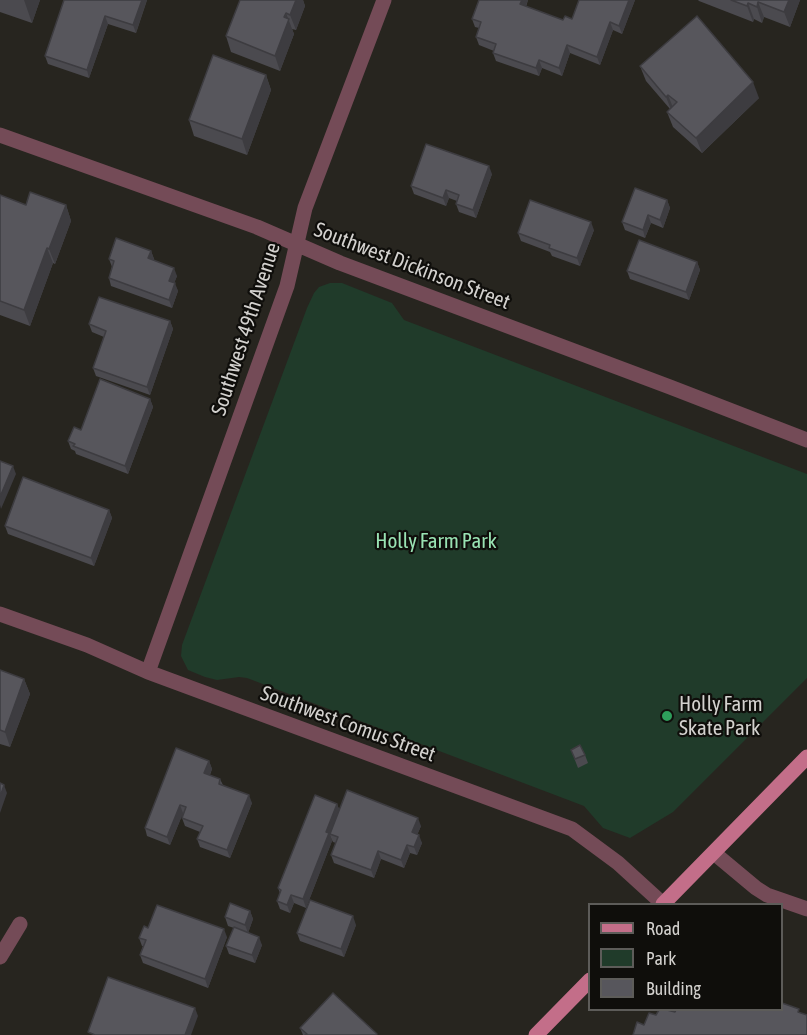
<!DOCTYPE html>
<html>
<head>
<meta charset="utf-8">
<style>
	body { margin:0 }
	#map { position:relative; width:807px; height:1035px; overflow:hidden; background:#27251f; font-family:"Asap Condensed",sans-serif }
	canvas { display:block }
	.legend { position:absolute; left:588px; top:903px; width:195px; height:108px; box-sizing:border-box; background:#0f0e0b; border:2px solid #5d5c59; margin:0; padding:8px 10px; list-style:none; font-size:18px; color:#d3d1ce }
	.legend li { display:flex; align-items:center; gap:12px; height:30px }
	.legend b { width:30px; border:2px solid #5d5c59 }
</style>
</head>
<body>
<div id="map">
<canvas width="807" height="1035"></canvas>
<ul class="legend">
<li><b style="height:8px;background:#c36e89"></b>Road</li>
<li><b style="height:16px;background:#203b2a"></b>Park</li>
<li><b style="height:16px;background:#57565c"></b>Building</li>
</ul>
</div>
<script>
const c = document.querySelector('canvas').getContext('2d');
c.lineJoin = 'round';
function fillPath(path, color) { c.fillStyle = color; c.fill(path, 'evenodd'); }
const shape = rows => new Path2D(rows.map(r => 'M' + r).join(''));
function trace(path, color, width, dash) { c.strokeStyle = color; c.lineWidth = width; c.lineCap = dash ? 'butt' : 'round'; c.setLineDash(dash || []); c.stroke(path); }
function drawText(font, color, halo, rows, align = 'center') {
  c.font = font + ' "Asap Condensed",sans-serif'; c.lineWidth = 4.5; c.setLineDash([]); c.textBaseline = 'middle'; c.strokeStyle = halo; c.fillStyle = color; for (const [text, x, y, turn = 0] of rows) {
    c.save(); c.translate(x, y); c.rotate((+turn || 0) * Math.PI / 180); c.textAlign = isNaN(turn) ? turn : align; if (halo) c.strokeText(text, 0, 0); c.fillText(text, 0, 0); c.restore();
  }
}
const green = shape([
	[330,283,342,283,392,303,404,320,807,474,807,678,673,812,630,838,603,828,584,806,247,678,239,677,217,680,205,677,188,670,181,656,182,645,307,308,314,293,319,287]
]);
const minor = shape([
	[0,135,257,227,340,263,670,387,807,440],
	[0,614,87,645,148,672,572,829,618,863,663,904],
	[148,672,287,286,305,208,384,0],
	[714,853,756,888,767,895,807,909],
	[0,957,20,924]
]);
const major = shape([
	[663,904,807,757],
	[536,1035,590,980]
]);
const wall = shape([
	[0,0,40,0,32,23,0,12],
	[64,0,147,0,136,33,108,24,89,78,48,64,45,56],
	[240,0,303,0,305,6,296,30,292,29,294,34,280,71,231,52,226,36],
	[479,0,528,0,526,7,563,20,572,19,579,0,635,0,622,34,613,30,600,65,570,53,562,76,542,68,539,76,496,61,493,53,494,51,479,45,476,37,479,28,475,27,472,19],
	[698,0,800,0,790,27,764,17,762,23,754,19,753,22,699,1],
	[640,66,759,98,702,153,673,127,667,112,670,109,646,81],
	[266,75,271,90,247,155,194,136,189,120],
	[492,174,476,218,459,212,456,204,457,201,449,198,446,206,414,194,411,186],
	[0,195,26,205,66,205,71,221,55,264,53,263,30,326,0,315],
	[667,200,670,208,663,228,651,223,645,238,625,230,622,222],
	[594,230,580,266,552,256,550,252,521,241,518,233],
	[151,251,154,259,154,260,177,276,174,283,178,291,172,308,111,286,109,278,112,267,109,259],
	[697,262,700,270,689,300,630,279,627,271],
	[170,321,173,329,150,395,96,376,93,368,104,337,92,332,89,324],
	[150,399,153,407,128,474,76,454,75,451,71,449,68,441,81,430],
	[109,510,112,518,94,566,8,534,5,526],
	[0,670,24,679,30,694,10,747,0,744],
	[571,750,585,755,588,763,578,768],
	[209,761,212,769,210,775,220,779,223,785,252,803,230,858,200,847,197,839,200,832,185,826,182,818,183,813,170,845,147,836,145,828],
	[337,804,339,809,421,826,417,835,422,843,417,855,410,853,404,868,381,859,374,878,334,863,331,855,336,843,333,842,330,836,332,841,306,908,294,903,290,913,280,909,277,901,280,893,278,888],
	[250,911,253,919,248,933,262,945,255,963,229,954,226,946,234,928,228,926,225,917],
	[356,925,344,957,300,941,297,933],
	[227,937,208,988,143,963,140,955,143,946,142,946,139,938],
	[300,1028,377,1034,377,1035,303,1035]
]);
const shadedWall = shape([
	[24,0,40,0,32,23],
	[142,0,147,0,136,33,133,25],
	[296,0,303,0,305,6,296,30,290,15],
	[522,0,528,0,523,13,520,4],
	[629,0,635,0,622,34,619,26],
	[789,0,800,0,790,27,784,12],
	[758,2,764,17,762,23,757,7],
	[748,3,754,19,753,22,747,6],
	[286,13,294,34,280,71,275,56],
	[105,16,108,24,89,78,87,70],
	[610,22,613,30,600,65,597,57],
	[567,45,570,53,562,76,559,68],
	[539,60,542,68,539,76,536,68],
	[266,75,271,90,247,155,242,139],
	[753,82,759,98,702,153,696,138],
	[668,95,674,110,672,112,666,97],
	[489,166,492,174,476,218,473,210],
	[446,190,449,198,446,206,443,198],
	[667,200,670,208,663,228,660,220],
	[66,205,71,221,55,264,49,249],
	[648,215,651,223,645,238,643,230],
	[591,222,594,230,580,266,577,258],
	[47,248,53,263,30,326,24,310],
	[151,251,154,259,151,266,148,258],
	[697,262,700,270,689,300,686,292],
	[174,268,177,276,172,289,169,281],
	[175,283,178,291,172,308,169,300],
	[170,321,173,329,150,395,147,387],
	[150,399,153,407,128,474,125,466],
	[13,466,16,474,1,509,0,505,0,497],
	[109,510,112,518,94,566,91,558],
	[24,679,30,694,10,747,5,732],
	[209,761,212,769,207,781,204,773],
	[4,785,7,793,0,813,0,797],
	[249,795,252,803,230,858,227,850],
	[337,804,340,812,330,834,332,841,306,908,303,899,326,832],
	[180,805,183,813,170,845,167,837],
	[418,818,421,826,415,840,412,832],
	[419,835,422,843,417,855,414,847],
	[407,845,410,853,404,868,401,860],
	[378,851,381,859,374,878,371,870],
	[291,895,294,903,290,913,287,905],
	[250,911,253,919,248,933,245,925],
	[353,916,356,925,344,957,341,949],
	[224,929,227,937,208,988,205,979],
	[259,937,262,945,255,963,252,955],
	[195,1008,198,1016,191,1035,185,1035]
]);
const building = shape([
	[64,0,142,0,133,25,105,16,87,70,45,56,64,0],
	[240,0,296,0,290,15,286,13,284,17,289,19,275,56,226,36,240,0],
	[479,0,522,0,520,4,563,20,565,16,572,19,579,0,629,0,619,26,610,22,597,57,567,45,559,68,539,60,536,68,493,53,496,44,476,37,481,22,472,19,479,0],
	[731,0,789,0,784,12,758,2,757,7,748,3,747,6,731,0],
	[697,16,753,82,696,138,667,112,677,102,668,95,666,97,640,66,697,16],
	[213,55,266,75,242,139,189,120,213,55],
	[426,144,489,166,473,210,456,204,459,195,446,190,443,198,411,186,426,144],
	[635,188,667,200,660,220,648,215,643,230,622,222,635,188],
	[30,192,66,205,49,249,47,248,24,310,0,301,0,195,26,205,30,192],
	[530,200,591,222,577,258,549,248,550,245,518,233,530,200],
	[116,238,151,251,148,258,174,268,169,281,175,283,169,300,109,278,114,261,109,259,116,238],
	[639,240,697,262,686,292,627,271,639,240],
	[99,297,170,321,147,387,93,368,106,331,89,324,99,297],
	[100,379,150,399,125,466,73,446,75,444,68,441,74,427,81,430,100,379],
	[0,461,13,466,0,497,0,461],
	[23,477,109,510,91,558,5,526,23,477],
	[0,670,24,679,5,732,0,730,0,670],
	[580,745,585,755,575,759,571,750,580,745],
	[176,748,209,761,204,773,220,779,219,784,249,795,227,850,197,839,203,826,182,818,186,807,180,805,167,837,145,828,176,748],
	[0,783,4,785,0,797,0,783],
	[347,790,418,818,412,832,419,835,414,847,407,845,401,860,378,851,371,870,331,855,338,837,330,834,347,790],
	[315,795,337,804,326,832,329,833,303,899,291,895,287,905,277,901,281,890,278,888,315,795],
	[310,900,353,916,341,949,297,933,310,900],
	[230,903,250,911,245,925,225,917,230,903],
	[157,905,224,929,205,979,140,955,146,940,139,938,144,926,148,928,157,905],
	[234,927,259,937,252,955,226,946,234,927],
	[108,977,195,1008,185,1035,95,1035,88,1032,108,977],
	[333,993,377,1034,376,1035,305,1035,307,1034,300,1028,333,993],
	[782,1003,799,1009,798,1012,807,1015,807,1035,633,1035,637,1022,644,1025,649,1013,656,1015,659,1010,667,1010,675,1012,676,1010,782,1010,782,1003]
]);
const markers = [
	[667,716,6,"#2e9e5b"]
];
const streetNames = [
	["Southwest Dickinson Street",412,266,21],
	["Southwest 49th Avenue",246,329,-72],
	["Southwest Comus Street",348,724,20]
];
const parkNames = [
	["Holly Farm Park",436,541]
];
const poiNames = [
	["Holly Farm",679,704],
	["Skate Park",679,728]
];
fillPath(green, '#203b2a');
trace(minor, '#744b57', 15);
trace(major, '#c36e89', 15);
fillPath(wall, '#4b4a4f');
fillPath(shadedWall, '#3d3c40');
fillPath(building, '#57565c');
trace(building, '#3d3c40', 1.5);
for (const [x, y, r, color] of markers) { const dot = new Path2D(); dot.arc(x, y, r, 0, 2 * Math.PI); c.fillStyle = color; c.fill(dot); trace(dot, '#0f0e0b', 2); }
drawText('21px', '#d3d1ce', '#0f0e0b', streetNames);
drawText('21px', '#99e3b3', '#0f0e0b', parkNames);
drawText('21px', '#d3d1ce', '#0f0e0b', poiNames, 'left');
</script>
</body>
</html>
